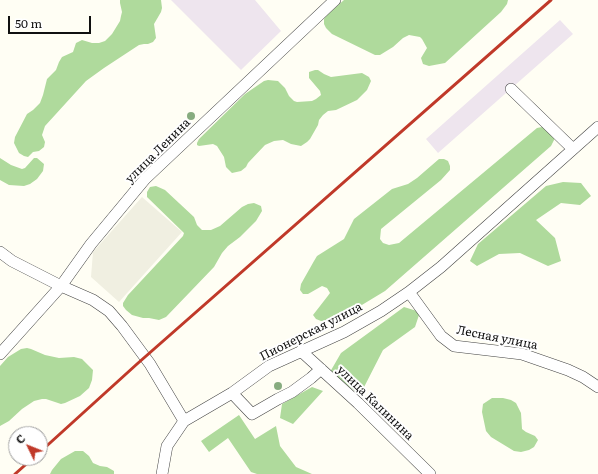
<!DOCTYPE html>
<html>
<head>
<meta charset="utf-8">
<style>
	body { margin:0 }
	#map { position:relative; width:598px; height:474px; overflow:hidden; background:#fffef4; font-family:Literata,serif }
	canvas { display:block }
	.north { position:absolute; left:8px; top:426px; width:40px; height:40px; box-sizing:border-box; background:#fff; border:1px solid #9f9f9f; border-radius:50%; rotate:313deg; font-size:11px; font-weight:700; line-height:16px; text-align:center; color:#101010 }
	.north::after { content:''; display:block; margin:auto; width:14px; height:18px; background:#c03929; clip-path:polygon(50% 0,100% 100%,50% 72%,0 100%) }
	.scale { position:absolute; left:8px; top:16px; width:83px; height:18px; box-sizing:border-box; border:2px solid #101010; border-top:0; padding-left:5px; font-size:12px; line-height:14px; white-space:nowrap; color:#101010; -webkit-text-stroke:3px #fff; paint-order:stroke }
</style>
</head>
<body>
<div id="map">
<canvas width="598" height="474"></canvas>
<div class="north">С</div>
<div class="scale">50 m</div>
</div>
<script>
const c = document.querySelector('canvas').getContext('2d');
c.lineJoin = 'round';
function fillPath(path, color) { c.fillStyle = color; c.fill(path, 'evenodd'); }
const shape = rows => new Path2D(rows.map(r => 'M' + r).join(''));
function trace(path, color, width, dash) { c.strokeStyle = color; c.lineWidth = width; c.lineCap = dash ? 'butt' : 'round'; c.setLineDash(dash || []); c.stroke(path); }
function drawText(font, color, halo, rows, align = 'center') {
  c.font = font + ' Literata,serif'; c.lineWidth = 4; c.setLineDash([]); c.textBaseline = 'middle'; c.strokeStyle = halo; c.fillStyle = color; for (const [text, x, y, turn = 0] of rows) {
    c.save(); c.translate(x, y); c.rotate((+turn || 0) * Math.PI / 180); c.textAlign = isNaN(turn) ? turn : align; if (halo) c.strokeText(text, 0, 0); c.fillText(text, 0, 0); c.restore();
  }
}
const industrial = shape([
	[171,0,255,0,281,31,241,70],
	[560,20,573,34,438,153,426,139]
]);
const forest = shape([
	[120,0,161,0,162,8,161,12,154,24,156,38,153,42,148,44,144,44,139,45,104,68,86,81,45,126,42,135,45,142,44,147,39,151,33,152,28,157,24,156,19,153,14,143,15,137,27,114,33,110,40,103,43,95,47,79,56,70,59,62,62,57,73,52,76,43,82,40,92,43,99,43,105,41,112,34,120,21,121,16,122,12,120,3],
	[344,0,508,0,507,4,501,12,445,63,429,66,423,64,421,58,427,48,422,39,420,37,409,35,403,38,393,47,380,55,375,55,332,34,326,28,324,24,324,19,327,15],
	[315,70,318,70,324,74,331,77,362,73,369,77,371,81,367,90,357,100,336,110,328,111,323,115,319,120,318,125,310,139,307,142,301,146,291,144,283,140,274,141,265,145,248,163,246,167,241,171,232,173,226,167,224,157,217,146,213,144,199,146,197,145,197,143,199,139,245,94,264,81,268,80,278,81,285,88,289,96,294,101,297,102,312,101,316,99,321,95,320,91,309,78,309,72],
	[547,126,556,136,551,146,385,291,347,314,332,320,321,321,316,319,313,315,327,297,330,293,327,288,322,286,308,294,303,294,300,290,301,284,314,261,317,256,344,239,354,219,392,189,408,184,417,178,439,159,444,159,448,161,450,166,450,170,441,180,381,229,380,239,383,243,389,245,399,243,537,128],
	[0,158,11,165,22,169,25,168,34,158,37,158,44,164,43,171,37,179,30,184,24,186,9,185,0,180],
	[563,182,581,183,591,196,580,205,561,203,536,220,555,238,561,261,548,266,520,253,499,254,477,266,470,261,478,244,546,186],
	[156,186,165,190,194,217,197,225,202,230,211,230,220,226,242,207,248,204,254,203,261,206,262,211,256,221,240,237,228,246,222,253,214,267,166,317,159,320,149,318,143,318,132,315,126,310,123,306,123,303,128,295,183,236,184,233,147,197,147,192,150,187],
	[404,307,420,312,415,327,383,350,360,395,330,372,341,353],
	[27,348,31,349,45,355,59,358,74,357,82,359,93,370,92,380,89,388,80,396,65,403,61,404,46,399,42,399,34,401,22,409,9,421,0,426,0,366,8,357,21,349],
	[312,387,323,391,293,424,280,418,282,404],
	[492,398,503,398,511,400,516,403,521,413,522,429,526,432,535,436,538,440,534,447,529,450,521,452,514,451,491,437,486,431,482,412,483,404],
	[239,415,255,439,276,426,280,446,296,467,312,474,257,474,251,472,228,438,209,452,201,441],
	[75,451,83,451,89,456,93,463,100,466,107,467,114,471,114,474,50,474,52,470,61,459]
]);
const plaza = shape([
	[142,197,182,232,119,302,91,277,93,252]
]);
const minor = shape([
	[511,89,573,149],
	[0,252,12,261,61,286,93,300,109,311,122,326,150,364,184,421],
	[409,292,441,336,454,346,522,354,568,370,583,377,598,387],
	[301,351,358,403,430,474],
	[0,354,61,286,91,244,145,179,335,0],
	[232,393,252,414,278,399,292,392,311,378,321,369],
	[162,474,167,446,184,421,232,393,269,366,344,332,381,311,409,292,441,267,598,127]
]);
const rail = shape([
	[40,452,137,364,551,0],
	[15,474,33,458]
]);
const trees = [
	[191,116],
	[278,386]
];
const streetNames = [
	["улица Ленина",158,151,-45],
	["Пионерская улица",311,332,-27],
	["Лесная улица",497,338,11],
	["улица Калинина",375,403,44]
];
fillPath(industrial, '#eee5ee');
fillPath(forest, '#afda9c');
fillPath(plaza, '#f0efe1');
trace(minor, '#434343', 12);
trace(minor, '#fff', 11);
trace(rail, '#c03929', 3);
c.fillStyle = '#87ac7f';
for (const [x, y] of trees) { c.beginPath(); c.arc(x, y, 4, 0, 2 * Math.PI); c.fill(); }
drawText('12px', '#101010', '#fff', streetNames);
</script>
</body>
</html>
